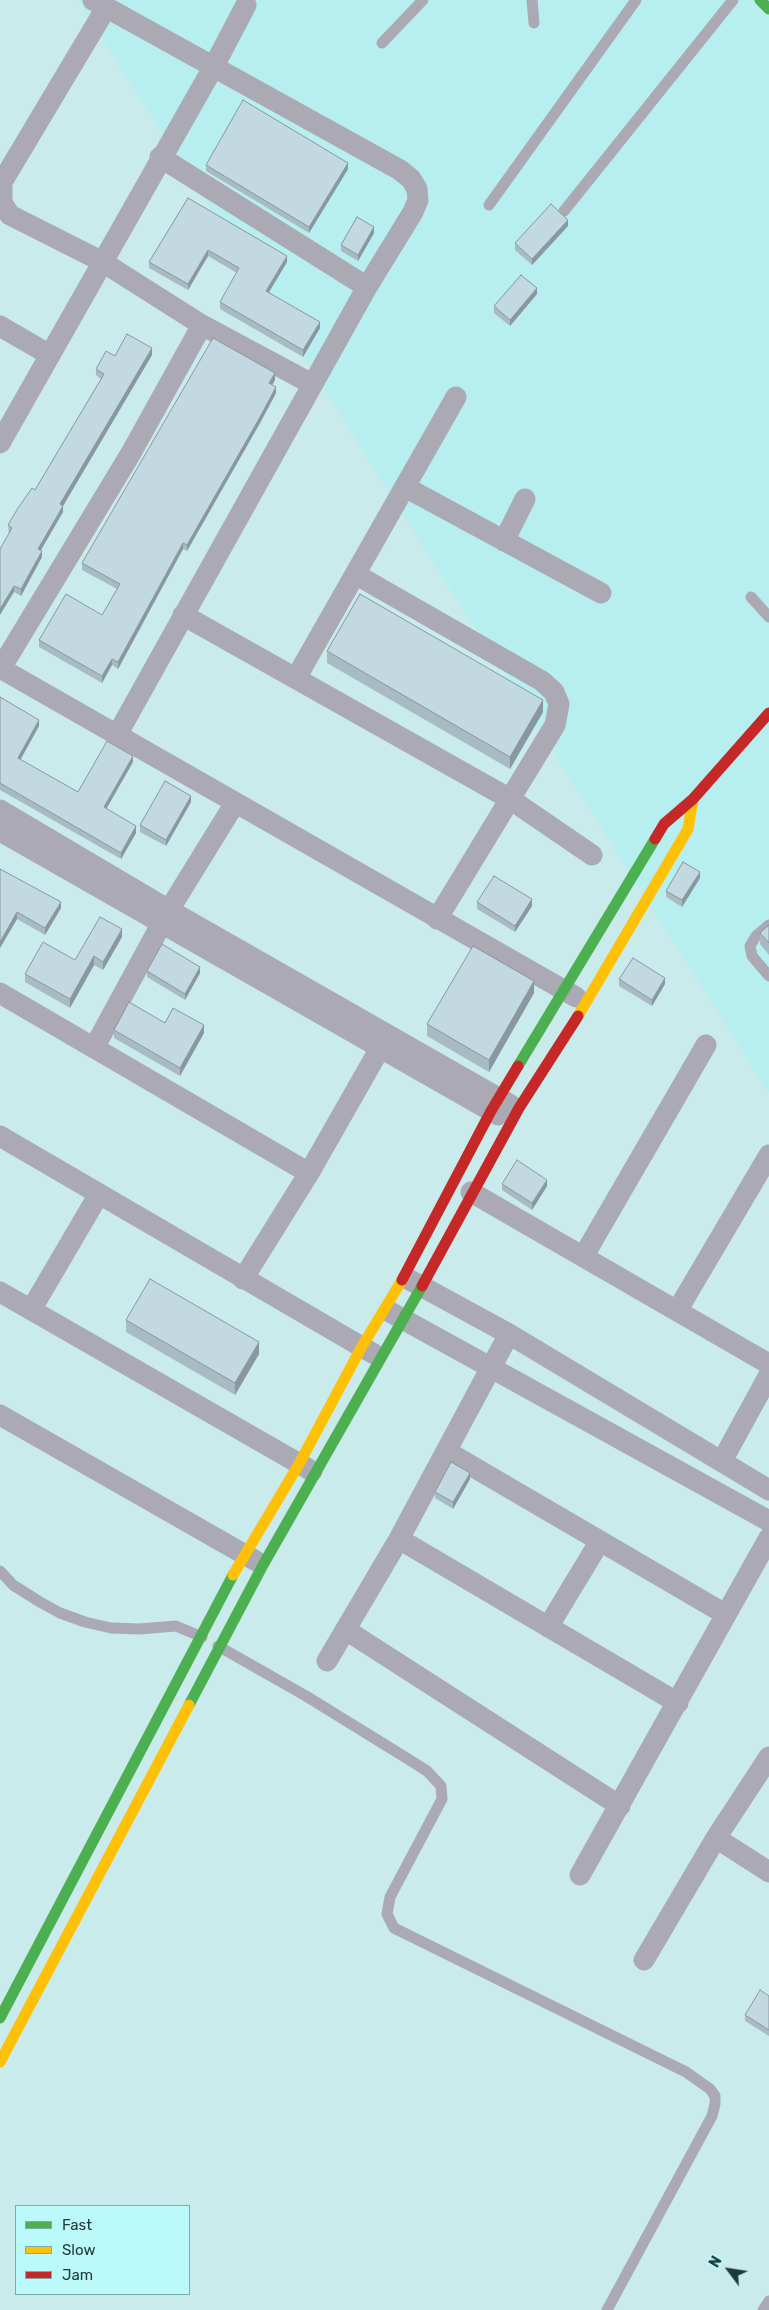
<!DOCTYPE html>
<html>
<head>
<meta charset="utf-8">
<style>
	body { margin:0 }
	#map { position:relative; width:769px; height:2310px; overflow:hidden; background:#c9ebec; font-family:Rubik,sans-serif }
	canvas { display:block }
	.legend { position:absolute; left:15px; top:2205px; width:175px; height:90px; box-sizing:border-box; background:#bbf9fa; border:1px solid #7dacad; margin:0; padding:6px 9px; list-style:none; font-size:15px; color:#203939 }
	.legend li { display:flex; align-items:center; gap:10px; height:25px }
	.legend b { width:25px; border:1px solid #7dacad }
	.north { position:absolute; left:704px; top:2245px; width:50px; height:50px; -webkit-text-stroke:4px #bbf9fa; paint-order:stroke; rotate:301deg; font-size:14px; font-weight:700; line-height:20px; text-align:center; color:#203939 }
	.north::after { content:''; display:block; margin:auto; width:18px; height:22px; background:#203939; clip-path:polygon(50% 0,100% 100%,50% 72%,0 100%) }
</style>
</head>
<body>
<div id="map">
<canvas width="769" height="2310"></canvas>
<ul class="legend">
<li><b style="height:6px;background:#4caf50"></b>Fast</li>
<li><b style="height:6px;background:#ffc107"></b>Slow</li>
<li><b style="height:6px;background:#c62828"></b>Jam</li>
</ul>
<div class="north">N</div>
</div>
<script>
const c = document.querySelector('canvas').getContext('2d');
c.lineJoin = 'round';
function fillPath(path, color) { c.fillStyle = color; c.fill(path, 'evenodd'); }
const shape = rows => new Path2D(rows.map(r => 'M' + r).join(''));
function trace(path, color, width, dash) { c.strokeStyle = color; c.lineWidth = width; c.lineCap = dash ? 'butt' : 'round'; c.setLineDash(dash || []); c.stroke(path); }
const built = shape([
	[78,0,769,0,769,1093]
]);
const lane = shape([
	[532,0,534,23],
	[382,43,423,0],
	[489,205,636,0],
	[564,211,733,0],
	[751,597,769,617],
	[769,925,756,936,750,946,752,956,769,976],
	[0,1571,13,1585,40,1602,60,1613,85,1622,111,1628,139,1629,176,1626,202,1637],
	[218,1646,306,1696,408,1759,427,1771,441,1786,442,1799,390,1897,387,1914,394,1928,686,2072,710,2089,715,2096,715,2104,712,2116,607,2310],
	[763,2310,769,2301]
]);
const street = shape([
	[93,0,400,170,411,179,417,189,418,200,413,212,367,287,117,735],
	[106,8,2,182,2,203,10,215,101,261,202,325,312,384],
	[160,157,367,287],
	[0,326,50,355],
	[0,443,214,66,246,5],
	[405,487,601,593],
	[504,541,525,499],
	[355,574,542,681,554,692,559,704,555,725,437,919],
	[183,615,510,799,592,855],
	[0,668,576,997],
	[1,668,131,453,202,325],
	[296,678,456,397],
	[0,810,169,910,511,1105],
	[0,831,498,1115],
	[0,993,309,1173],
	[94,1048,169,910,235,803],
	[0,1136,374,1354],
	[471,1192,769,1364],
	[583,1257,706,1045],
	[243,1279,309,1173,387,1036],
	[408,1279,509,1334,769,1490],
	[0,1292,312,1471],
	[31,1310,99,1194],
	[677,1311,769,1155],
	[390,1312,769,1521],
	[0,1415,256,1561],
	[446,1451,725,1614],
	[722,1461,769,1375],
	[399,1539,678,1703],
	[548,1627,600,1541],
	[346,1630,620,1806],
	[327,1661,399,1539,509,1334],
	[716,1838,769,1872],
	[580,1875,769,1538],
	[644,1960,716,1838,769,1757]
]);
const fast = shape([
	[760,0,769,9],
	[518,1066,655,839],
	[189,1705,263,1565,422,1286],
	[0,2018,233,1575]
]);
const slow = shape([
	[578,1016,688,829,693,799],
	[233,1575,299,1464,361,1348,402,1280],
	[0,2062,189,1705]
]);
const jam = shape([
	[655,839,664,824,693,799,769,713],
	[402,1280,491,1111,518,1066],
	[422,1286,519,1108,578,1016]
]);
const wall = shape([
	[206,165,348,169,309,233,206,171],
	[188,198,287,262,269,292,320,328,303,357,220,309,220,302,237,273,208,256,188,290,149,268,149,262],
	[568,226,532,265,515,250,515,243],
	[374,233,358,261,341,251,341,245],
	[537,294,510,326,494,313,494,306],
	[152,355,63,506,63,512,41,550,42,557,21,596,14,592,8,525,35,490,101,379,96,375,96,369,115,356],
	[275,380,272,385,276,393,260,423,187,551,183,549,118,669,112,665,102,683,39,647,39,640,102,615,117,589,82,570,82,563],
	[327,651,543,712,510,769,327,663],
	[0,697,39,726,20,760,78,792,133,762,106,809,136,833,121,859,0,790],
	[191,802,166,846,140,832,140,825],
	[0,869,61,908,45,935,17,919,0,948],
	[700,878,682,907,666,897,666,891],
	[477,902,532,906,515,932,477,909],
	[769,925,769,955,760,944,760,933],
	[122,937,103,970,94,965,70,1008,25,982,25,974,75,960],
	[147,971,200,973,185,1000,147,977],
	[619,979,665,984,652,1006,619,986],
	[534,993,489,1072,427,1036,427,1024],
	[165,1023,204,1033,180,1076,114,1038,114,1030],
	[502,1184,547,1186,532,1210,502,1190],
	[126,1320,259,1354,235,1395,126,1332],
	[470,1479,453,1509,435,1498,435,1492],
	[769,1996,769,2036,745,2021,745,2015]
]);
const shadedWall = shape([
	[348,163,348,169,309,233,309,227],
	[568,220,568,226,532,265,532,259],
	[374,227,374,233,358,261,358,255],
	[208,250,208,256,188,290,188,284],
	[287,256,287,262,266,297,266,291],
	[537,288,537,294,510,326,510,320],
	[320,322,320,328,303,357,303,350],
	[152,348,152,355,63,506,63,512,38,555,38,549,60,504],
	[275,373,275,380,269,390,269,383],
	[276,387,276,393,260,423,187,551,187,545],
	[183,543,183,549,118,669,118,662],
	[42,551,42,557,21,596,21,589],
	[14,586,14,592,0,615,0,609],
	[112,659,112,665,102,683,102,676],
	[543,700,543,712,510,769,510,757],
	[39,720,39,726,18,764,18,758],
	[133,756,133,762,104,813,104,807],
	[191,796,191,802,166,846,166,840],
	[136,826,136,833,121,859,121,853],
	[700,872,700,878,682,907,682,900],
	[532,899,532,906,515,932,515,926],
	[61,902,61,908,45,935,45,928],
	[17,912,17,919,0,948,0,942],
	[122,929,122,937,103,970,103,962],
	[94,956,94,965,70,1008,70,999],
	[200,967,200,973,185,1000,185,994],
	[665,978,665,984,652,1006,652,1000],
	[534,981,534,993,489,1072,489,1060],
	[204,1025,204,1033,180,1076,180,1068],
	[547,1180,547,1186,532,1210,532,1203],
	[259,1342,259,1354,235,1395,235,1383],
	[470,1473,470,1479,453,1509,453,1502]
]);
const building = shape([
	[243,100,348,163,309,227,206,165,243,100],
	[188,198,287,256,266,291,320,322,303,350,220,302,239,268,208,250,188,284,149,262,188,198],
	[551,204,568,220,532,259,515,243,551,204],
	[357,217,374,227,358,255,341,245,357,217],
	[521,275,537,288,510,320,494,306,521,275],
	[127,334,152,348,60,504,63,506,38,549,42,551,21,589,14,586,0,609,0,549,12,528,8,525,18,508,32,488,35,490,104,374,96,369,106,351,115,356,127,334],
	[213,338,275,373,269,383,276,387,260,417,187,545,183,543,118,662,112,659,102,676,39,640,66,594,102,615,120,584,82,563,213,338],
	[360,594,543,700,510,757,327,651,360,594],
	[0,697,39,720,18,758,78,792,107,741,133,756,104,807,136,826,121,853,0,783,0,697],
	[165,781,191,796,166,840,140,825,165,781],
	[683,862,700,872,682,900,666,891,683,862],
	[0,869,61,902,45,928,17,912,0,942,0,869],
	[494,876,532,899,515,926,477,902,494,876],
	[100,917,122,929,103,962,94,956,70,999,25,974,43,942,75,960,100,917],
	[769,925,769,943,760,933,769,925],
	[162,944,200,967,185,994,147,971,162,944],
	[473,946,534,981,489,1060,427,1024,473,946],
	[633,958,665,978,652,1000,619,979,633,958],
	[129,1002,165,1023,173,1008,204,1025,180,1068,114,1030,129,1002],
	[517,1160,547,1180,532,1203,502,1184,517,1160],
	[150,1279,259,1342,235,1383,126,1320,150,1279],
	[451,1462,470,1473,453,1502,435,1492,451,1462],
	[760,1990,769,1996,769,2030,745,2015,760,1990]
]);
fillPath(built, '#b7eeef');
trace(lane, '#aba9b4', 11);
trace(street, '#aba9b4', 21);
trace(fast, '#4caf50', 11);
trace(slow, '#ffc107', 11);
trace(jam, '#c62828', 11);
fillPath(wall, '#a8bbc2');
fillPath(shadedWall, '#88989e');
fillPath(building, '#c3d9e2');
trace(building, '#88989e', 1);
</script>
</body>
</html>
